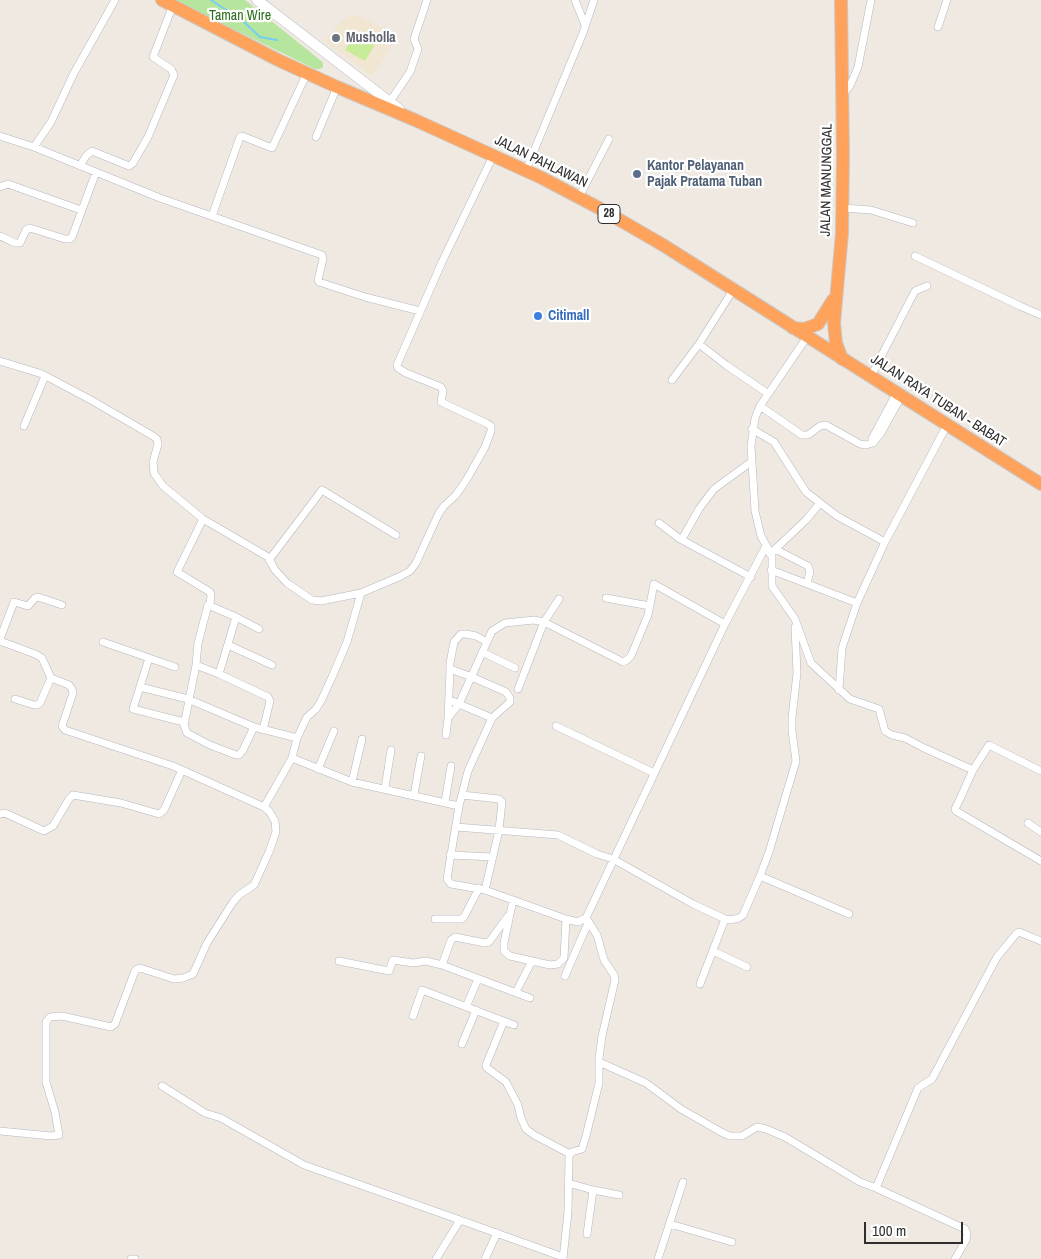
<!DOCTYPE html>
<html>
<head>
<meta charset="utf-8">
<style>
	body { margin:0 }
	#map { position:relative; width:1041px; height:1259px; overflow:hidden; background:#efe9e1; font-family:"Archivo Narrow",sans-serif }
	canvas { display:block }
	.scale { position:absolute; left:864px; top:1222px; width:99px; height:22px; box-sizing:border-box; border:2px solid #2e2e2e; border-top:0; padding-left:6px; font-size:15px; line-height:18px; white-space:nowrap; color:#2e2e2e; -webkit-text-stroke:4px #fff; paint-order:stroke }
</style>
</head>
<body>
<div id="map">
<canvas width="1041" height="1259"></canvas>
<div class="scale">100 m</div>
</div>
<script>
const c = document.querySelector('canvas').getContext('2d');
c.lineJoin = 'round';
function fillPath(path, color) { c.fillStyle = color; c.fill(path, 'evenodd'); }
const shape = rows => new Path2D(rows.map(r => 'M' + r).join(''));
function trace(path, color, width, dash) { c.strokeStyle = color; c.lineWidth = width; c.lineCap = dash ? 'butt' : 'round'; c.setLineDash(dash || []); c.stroke(path); }
function drawText(font, color, halo, rows, align = 'center') {
  c.font = font + ' "Archivo Narrow",sans-serif'; c.lineWidth = 4.5; c.setLineDash([]); c.textBaseline = 'middle'; c.strokeStyle = halo; c.fillStyle = color; for (const [text, x, y, turn = 0] of rows) {
    c.save(); c.translate(x, y); c.rotate((+turn || 0) * Math.PI / 180); c.textAlign = isNaN(turn) ? turn : align; if (halo) c.strokeText(text, 0, 0); c.fillText(text, 0, 0); c.restore();
  }
}
const education = shape([
	[354,15,362,17,397,37,372,77,325,41,343,19]
]);
const green = shape([
	[174,0,245,0,320,60,323,63,323,67,320,69,315,69]
]);
const pitch = shape([
	[356,31,376,43,365,61,345,50]
]);
const stream = shape([
	[211,0,243,21,260,37,277,40]
]);
const street = shape([
	[575,0,585,25],
	[938,27,947,0],
	[843,94,850,86,858,67,871,0],
	[389,103,410,72,418,49,414,39,427,0],
	[0,136,34,147,160,198,322,255,323,259,318,280,319,282,365,297,420,311],
	[316,137,337,87],
	[34,147,51,122,74,73,115,0],
	[80,166,86,156,92,151,129,166,133,163,148,137,174,75,171,69,153,57,173,5],
	[526,170,583,33,594,0],
	[0,187,8,184,81,210],
	[579,197,609,139],
	[843,208,871,210,913,223],
	[212,216,240,137,242,136,272,148,307,73],
	[0,236,15,243,20,243,26,230,30,228,65,239,70,239,72,237,96,172],
	[915,256,1020,306,1041,315],
	[807,337,760,406,755,418,751,446,755,511,761,536,772,556,772,586,795,619,811,663,850,699,879,709,885,731,892,735,905,738,924,748,973,770,989,745,1041,771],
	[699,344,726,365,767,393],
	[0,361,42,374,91,400,153,436,157,439,158,444,153,462,154,473,163,486,203,519,268,557,275,570,287,583,312,600,321,601,361,593],
	[871,376,915,291,927,286],
	[672,380,699,344,733,290],
	[760,406,802,435,808,435,820,426,826,425,860,444,866,445,873,443,881,433,902,395],
	[24,426,45,376],
	[752,429,774,442,806,492,837,516,885,542],
	[872,439,897,392],
	[203,519,177,572,210,592,211,596,210,604],
	[659,523,680,539,751,577],
	[682,539,699,509,714,489,751,462],
	[775,549,808,566,810,572,807,583],
	[770,554,806,520,820,503],
	[269,560,322,490,396,535],
	[771,570,857,603],
	[606,598,650,606],
	[259,629,236,617,208,605,198,643,196,665,219,674,268,697,270,701,263,730],
	[0,639,14,602,28,606,35,598,38,597,62,605],
	[0,641,35,654,42,658,51,678,69,685,72,689,73,693,62,726,65,730,173,766,264,807],
	[103,642,175,667],
	[487,642,476,636,466,634,461,634,454,642,450,663,450,669,472,677,506,692,510,698,510,702,492,718,468,771,459,806,447,879,451,884,485,890,566,919,578,922,586,918,725,624,766,546],
	[228,645,272,665],
	[482,652,515,668],
	[149,658,133,709,184,722],
	[196,665,184,725,187,733,210,745,236,755,239,755,243,750,254,727],
	[219,674,236,617],
	[140,687,188,699,254,727,297,738,292,758],
	[518,689,544,622,559,599],
	[839,690,842,648,857,603,885,542,947,425],
	[15,699,34,705,37,705,40,703,51,678],
	[450,700,459,704,492,631,505,623,534,620,544,622,623,662,627,660,631,656,648,615,654,584,725,624],
	[448,718,450,669],
	[556,726,654,773],
	[446,735,448,718,459,704,492,718],
	[297,738,307,717,316,709,321,701,332,677,347,642,361,593,401,576,410,571,416,563,439,513,444,506,456,495,467,479,485,447,491,431,491,426,486,423,441,402,443,391,441,387,406,373,398,368,397,365,442,262,493,156],
	[318,769,334,731],
	[973,770,959,801,955,809,956,811,1041,861],
	[352,782,362,739],
	[385,788,391,750],
	[414,795,421,756],
	[462,795,499,799,502,802,499,830,485,890],
	[445,802,451,766],
	[0,814,5,813,44,831,53,826,69,799,73,795,121,803,159,814,164,810,182,770],
	[1028,823,1041,832],
	[456,827,558,835,597,854,613,859,693,904,725,919,730,920,739,918,743,915,760,876,769,852,794,768,796,761,792,731,792,718,797,673,795,627],
	[450,855,493,857],
	[760,876,849,914],
	[513,900,504,943,504,951,510,956,550,965,558,964,564,958,566,919],
	[435,919,461,919,464,917,479,888],
	[713,951,747,967],
	[339,961,389,971,393,960,413,963,426,961,442,965,530,998],
	[442,965,451,940,455,937,485,943,489,942,508,916],
	[565,976,588,923],
	[700,984,725,919],
	[516,992,532,961],
	[466,1007,478,979],
	[413,1016,422,990,514,1025],
	[504,1021,486,1065,487,1068,506,1082,518,1105,521,1118,526,1129,534,1135,570,1154],
	[462,1044,476,1010],
	[599,1062,646,1083,681,1109,721,1132,730,1136,742,1136,757,1127,766,1129,785,1137,860,1182,876,1188,918,1088,932,1079,997,957,1016,934,1019,932,1041,941],
	[162,1086,205,1113,221,1118,304,1165,460,1220],
	[0,1131,51,1136,59,1135,55,1112,46,1082,46,1022,50,1017,62,1016,111,1027,115,1024,135,971,137,969,140,968,174,979,183,978,193,974,207,943,233,902,239,895,254,885,269,852,276,832,275,821,269,811,264,807,292,758,352,782,459,806],
	[568,1183,593,1190,587,1234],
	[876,1188,965,1229,967,1234,966,1240,955,1259],
	[593,1190,619,1195],
	[670,1224,732,1242],
	[131,1259,135,1259],
	[436,1259,460,1220,563,1257],
	[485,1259,497,1233],
	[563,1259,568,1212,569,1156,572,1152,582,1149,586,1136,599,1083,599,1059,602,1036,615,980,614,975,604,960,597,935,586,918],
	[658,1259,683,1182]
]);
const secondary = shape([
	[257,0,399,109]
]);
const highway = shape([
	[162,0,278,60,337,87,415,120,542,178,599,208,663,245,1041,484],
	[841,0,843,155,842,233,834,323,836,343,842,359],
	[793,328,804,329,818,324,833,300]
]);
const markers = [
	[336,38,5,"#6b7280"],
	[637,174,5,"#5c6f8a"],
	[538,316,5,"#3f7fe0"]
];
const shields = [
	[609,214,22]
];
const shieldNames = [
	["28",609,214]
];
const parkNames = [
	["Taman Wire",240,16]
];
const worshipNames = [
	["Musholla",346,38]
];
const streetNames = [
	["JALAN PAHLAWAN",541,162,26],
	["JALAN MANUNGGAL",827,180,-89],
	["JALAN RAYA TUBAN - BABAT",938,401,33]
];
const serviceNames = [
	["Kantor Pelayanan",647,166],
	["Pajak Pratama Tuban",647,182]
];
const shopNames = [
	["Citimall",548,316]
];
fillPath(education, '#f0e6d1');
fillPath(green, '#b6e59e');
fillPath(pitch, '#c9ec9a');
trace(stream, '#75cff0', 2);
trace(street, '#b4b7c1', 8);
trace(secondary, '#b4b7c1', 11);
trace(highway, '#c9c9c9', 14);
trace(street, '#fff', 7);
trace(secondary, '#fff', 10);
trace(highway, '#ffa35c', 12);
for (const [x, y, r, color] of markers) { const dot = new Path2D(); dot.arc(x, y, r, 0, 2 * Math.PI); c.fillStyle = color; c.fill(dot); trace(dot, '#fff', 2); }
for (const [x, y, w] of shields) { const box = new Path2D(); box.roundRect(x - w / 2, y - 9.5, w, 19, 4); c.fillStyle = '#fff'; c.fill(box); trace(box, '#2e2e2e', 1); }
drawText('bold 12px', '#2e2e2e', null, shieldNames);
drawText('14px', '#2c6e1b', '#fff', parkNames);
drawText('bold 14px', '#5b616d', '#fff', worshipNames, 'left');
drawText('14px', '#2e2e2e', '#fff', streetNames);
drawText('bold 14px', '#4e5e75', '#fff', serviceNames, 'left');
drawText('bold 14px', '#366cbe', '#fff', shopNames, 'left');
</script>
</body>
</html>
